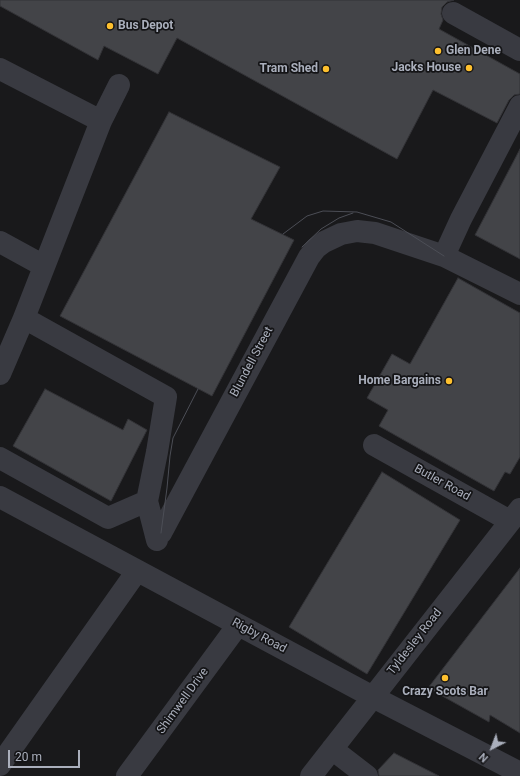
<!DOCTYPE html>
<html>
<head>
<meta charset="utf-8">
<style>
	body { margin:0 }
	#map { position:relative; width:520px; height:776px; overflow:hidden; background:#19191b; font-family:Roboto,sans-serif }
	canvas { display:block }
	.north { position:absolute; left:472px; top:728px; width:40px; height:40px; -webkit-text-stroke:3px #141416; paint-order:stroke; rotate:222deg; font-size:11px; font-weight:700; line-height:16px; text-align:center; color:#aaafbc }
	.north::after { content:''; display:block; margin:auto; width:14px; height:18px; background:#aaafbc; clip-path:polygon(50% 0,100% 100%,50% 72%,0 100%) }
	.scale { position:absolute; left:8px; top:750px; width:72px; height:18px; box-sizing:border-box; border:2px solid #aaafbc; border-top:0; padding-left:5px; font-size:12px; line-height:14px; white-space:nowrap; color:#aaafbc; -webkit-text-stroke:3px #141416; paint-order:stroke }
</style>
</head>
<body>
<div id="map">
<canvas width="520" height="776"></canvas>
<div class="north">N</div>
<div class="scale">20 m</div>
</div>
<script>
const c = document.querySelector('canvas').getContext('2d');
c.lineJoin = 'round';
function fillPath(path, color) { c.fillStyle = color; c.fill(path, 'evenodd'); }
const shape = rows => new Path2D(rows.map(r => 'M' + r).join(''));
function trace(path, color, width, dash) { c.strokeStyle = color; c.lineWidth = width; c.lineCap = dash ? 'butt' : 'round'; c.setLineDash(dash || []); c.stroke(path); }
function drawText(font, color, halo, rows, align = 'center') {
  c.font = font + ' Roboto,sans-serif'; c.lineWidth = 3.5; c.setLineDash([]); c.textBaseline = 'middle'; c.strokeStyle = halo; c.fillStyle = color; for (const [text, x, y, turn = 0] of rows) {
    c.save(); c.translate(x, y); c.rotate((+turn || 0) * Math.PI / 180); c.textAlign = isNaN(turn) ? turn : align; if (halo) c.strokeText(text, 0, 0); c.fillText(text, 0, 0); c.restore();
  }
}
const building = shape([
	[0,0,454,0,447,2,442,7,441,14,443,20,439,29,520,74,520,94,514,95,509,100,497,123,433,90,397,159,177,38,158,74,104,46,98,60,0,6,0,0],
	[169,112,280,167,251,219,294,240,212,396,60,316,169,112],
	[520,149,520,259,475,235,520,149],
	[458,278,520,313,520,457,510,474,505,472,494,491,379,426,388,410,367,398,392,354,410,364,458,278],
	[45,389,123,430,128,419,147,430,111,501,13,446,45,389],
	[382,472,460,520,367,674,289,627,382,472],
	[520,568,520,733,490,715,489,722,428,688,520,568],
	[394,753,439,776,379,776,378,770,394,753]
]);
const minor = shape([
	[453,13,520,50],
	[0,69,101,121],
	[0,242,44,266],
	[444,256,461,219,520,106],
	[24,318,101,121,119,85],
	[0,374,24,318,166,397,157,452,147,501,157,540],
	[374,445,510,521],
	[0,458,108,518,147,501],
	[0,497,373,697,520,773],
	[161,533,309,257,316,248,324,242,341,234,357,231,375,233,444,256,520,294],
	[332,749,367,776],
	[0,765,137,571],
	[127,776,238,625],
	[311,776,520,509]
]);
const tram = shape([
	[283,234,307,216,323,211,357,212,391,222,444,256],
	[302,247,321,229,339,218,353,213],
	[161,533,167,488,170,456,173,438,198,389]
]);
const markers = [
	[110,26,4,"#fec02e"],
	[438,51,4,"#fec02e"],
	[469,68,4,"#fec02e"],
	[326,69,4,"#fec02e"],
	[449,381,4,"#fec02e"],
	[445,678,4,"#fec02e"]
];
const poiNames = [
	["Bus Depot",118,26,"left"],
	["Glen Dene",446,51,"left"],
	["Jacks House",461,68],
	["Tram Shed",318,69],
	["Home Bargains",441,381],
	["Crazy Scots Bar",445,692,"center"]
];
const streetNames = [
	["Blundell Street",252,362,-62],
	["Butler Road",442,483,29],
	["Rigby Road",259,636,28],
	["Tyldesley Road",415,642,-52],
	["Shimwell Drive",183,701,-54]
];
fillPath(building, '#434448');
trace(building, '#333337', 1);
trace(minor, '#393a41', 22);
trace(tram, '#4c4e56', 1);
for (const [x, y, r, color] of markers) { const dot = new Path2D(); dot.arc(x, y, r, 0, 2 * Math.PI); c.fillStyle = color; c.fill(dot); trace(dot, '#141416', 1.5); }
drawText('bold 12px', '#aaafbc', '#141416', poiNames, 'right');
drawText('12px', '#aaafbc', '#141416', streetNames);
</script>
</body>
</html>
